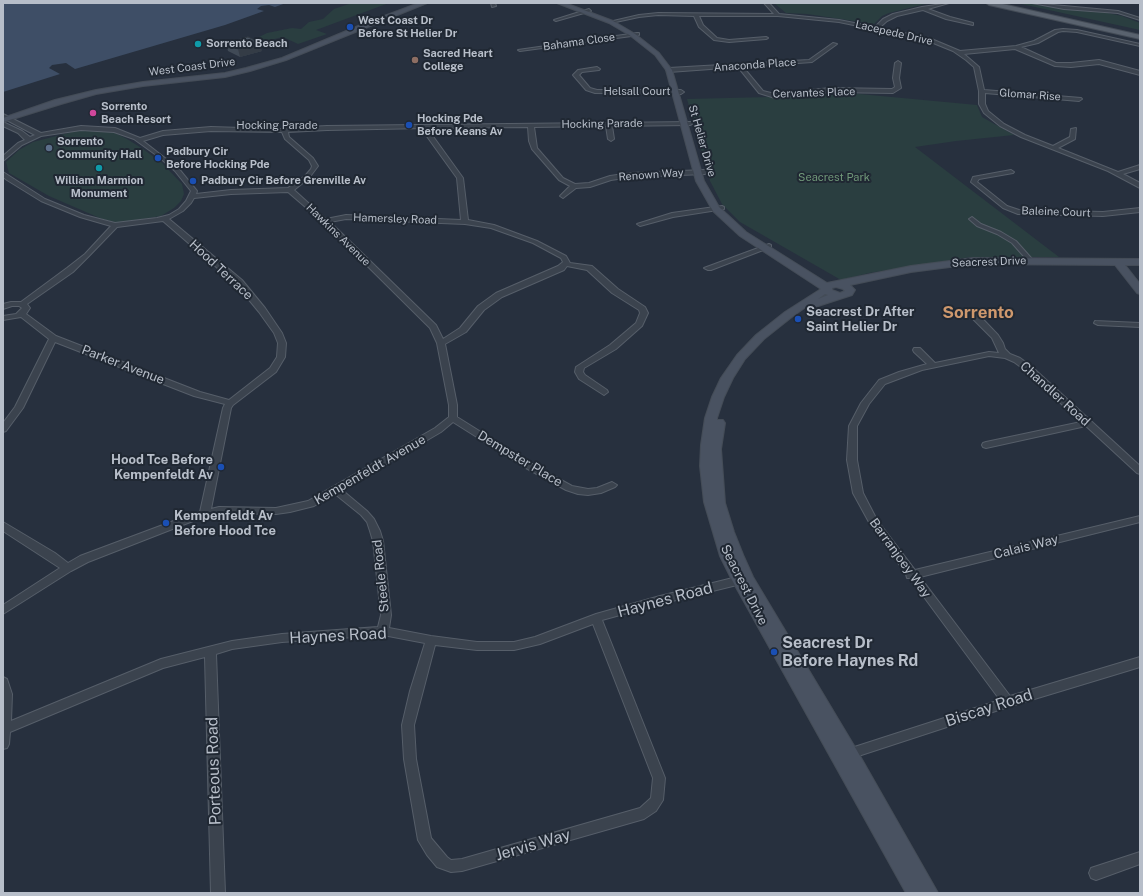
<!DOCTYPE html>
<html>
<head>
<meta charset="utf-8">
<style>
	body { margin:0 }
	#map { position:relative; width:1143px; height:896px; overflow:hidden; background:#27303e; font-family:"Public Sans",sans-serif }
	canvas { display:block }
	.frame { position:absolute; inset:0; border:4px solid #b7bec9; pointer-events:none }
</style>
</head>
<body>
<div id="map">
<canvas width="1143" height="896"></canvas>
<div class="frame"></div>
</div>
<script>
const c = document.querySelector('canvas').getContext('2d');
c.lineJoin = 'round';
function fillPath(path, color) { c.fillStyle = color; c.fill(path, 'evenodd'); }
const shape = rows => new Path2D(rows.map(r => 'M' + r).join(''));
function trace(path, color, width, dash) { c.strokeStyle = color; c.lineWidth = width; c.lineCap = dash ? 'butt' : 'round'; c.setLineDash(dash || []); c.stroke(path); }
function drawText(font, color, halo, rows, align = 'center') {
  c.font = font + ' "Public Sans",sans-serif'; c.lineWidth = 4; c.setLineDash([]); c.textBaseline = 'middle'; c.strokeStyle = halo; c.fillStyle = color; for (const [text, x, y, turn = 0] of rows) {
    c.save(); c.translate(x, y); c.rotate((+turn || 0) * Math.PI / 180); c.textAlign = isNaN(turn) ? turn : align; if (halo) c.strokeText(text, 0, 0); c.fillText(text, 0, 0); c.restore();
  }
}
const green = shape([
	[352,3,389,3,316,30,327,34,298,44,283,37,262,42,250,40,255,39,267,33,292,28,301,29,309,22,323,19,334,9],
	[774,3,929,3,889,13,882,16,874,24,807,14,786,13],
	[1017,3,1030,3,1061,9,1098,11,1122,16,1140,23,1140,30],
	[838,92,977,105,982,117,1014,135,956,141,915,147,1059,257,971,257,869,273,841,280,740,222,722,204,710,181,687,99,770,97],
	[80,130,113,132,127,139,143,149,162,163,182,184,184,194,181,201,174,208,161,216,118,223,102,219,49,196,9,173,6,162,19,150,33,142]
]);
const water = shape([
	[3,3,286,3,275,7,269,5,261,6,257,9,264,11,225,25,75,69,66,63,52,65,49,68,60,74,3,92]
]);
const street = shape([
	[491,3,495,3,496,6,492,7,491,3],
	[764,3,769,3,779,14,839,20,875,27,883,19,893,14,922,7,949,3,928,9,950,17,973,23,973,25,946,19,923,10,897,16,887,21,879,28,929,38,960,51,1016,46,1034,41,1055,30,1063,29,1077,30,1140,44,1140,46,1077,32,1063,31,1058,32,1038,43,1021,47,1056,63,1071,63,1099,60,1140,71,1140,75,1099,64,1071,67,1055,66,1015,49,964,54,979,67,984,90,1081,98,1082,99,1079,101,985,93,985,104,988,111,1004,124,1025,135,1053,146,1070,137,1071,129,1076,128,1075,139,1058,148,1118,172,1140,165,1140,169,1123,174,1140,183,1140,188,1108,171,1021,137,1000,126,984,113,979,104,979,91,974,67,966,60,953,51,926,40,839,22,778,16,699,16,703,25,717,38,729,40,766,37,768,38,766,39,729,42,714,40,699,27,694,16,658,15,639,17,611,23,609,22,639,15,658,13,774,14,764,3],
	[1032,3,1118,11,1140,18,1140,20,1118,13,1064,9,1032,3],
	[589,9,591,11,556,21,554,20,589,9],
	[637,33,639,33,639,35,520,51,518,50,637,33],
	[833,43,837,44,812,62,743,67,763,91,775,94,830,88,892,89,895,87,893,78,895,63,898,61,901,63,899,78,901,88,893,93,830,92,775,98,759,93,738,67,669,72,666,70,669,68,809,60,833,43],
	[597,67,600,69,599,70,582,72,579,75,590,88,597,90,681,90,684,92,681,94,595,93,586,90,573,75,578,70,597,67],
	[3,114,41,133,81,126,115,128,140,138,163,131,211,127,273,129,282,129,285,126,288,128,327,126,692,122,692,124,690,125,612,126,614,139,611,141,608,139,606,126,534,127,537,148,563,178,575,184,589,183,610,176,631,173,705,170,708,172,705,174,631,177,611,180,590,187,576,188,563,198,560,196,570,186,559,180,532,149,529,141,528,127,432,128,432,135,463,178,468,220,494,225,537,241,566,256,570,263,592,266,618,289,645,307,648,313,642,326,616,349,584,368,583,372,585,375,607,390,608,392,604,395,579,379,575,372,576,367,610,345,636,323,640,313,639,310,612,293,587,270,567,266,564,270,502,297,484,310,466,332,445,344,457,405,457,417,532,464,572,486,588,489,597,488,612,482,617,485,615,487,601,493,588,495,578,494,566,490,526,468,453,422,441,432,342,490,367,511,374,519,380,531,383,541,391,615,389,628,431,636,477,642,514,642,535,637,596,614,660,596,745,575,749,576,750,579,749,582,745,583,660,604,602,620,665,778,663,800,656,811,644,819,462,871,451,872,437,867,427,855,418,840,404,759,402,725,410,691,425,643,383,635,282,642,232,649,216,654,225,893,211,893,205,657,163,668,10,732,9,744,7,748,3,749,3,677,7,679,12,694,11,721,161,659,232,641,282,634,378,627,381,615,373,541,370,531,367,522,361,515,335,494,314,506,290,512,276,514,219,513,193,521,88,562,71,571,3,614,3,605,60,568,3,531,3,522,55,553,68,563,80,556,187,516,200,512,223,408,225,404,194,396,55,342,23,408,6,431,3,432,3,423,15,407,49,339,21,317,3,320,3,316,16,314,22,308,19,306,12,306,3,309,3,304,11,302,21,302,67,268,85,254,111,226,80,217,41,201,7,180,3,177,3,172,45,199,84,215,115,223,157,218,169,215,179,209,186,201,191,191,175,171,159,157,134,139,114,132,81,130,41,136,22,145,3,161,3,156,18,143,25,140,18,133,3,126,3,122,22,131,30,137,35,135,3,118,3,114],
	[426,128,426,135,457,178,461,220,346,215,326,219,294,190,309,178,318,166,313,158,289,137,288,132,327,130,426,128],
	[211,131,282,132,285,139,309,160,312,166,311,169,305,176,288,188,231,190,196,194,197,191,179,169,143,141,163,135,211,131],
	[288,192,323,222,430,328,437,343,449,405,449,417,435,428,308,501,276,508,219,507,211,509,231,408,233,405,276,372,285,357,286,343,282,333,265,308,242,280,169,219,183,211,191,203,194,198,231,194,288,192],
	[346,219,465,224,491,228,533,243,561,258,563,262,558,266,496,293,478,306,460,328,443,339,436,325,330,222,346,219],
	[163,221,236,284,259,312,274,333,278,343,277,357,270,368,229,400,200,392,56,336,26,314,30,308,27,304,73,272,89,256,117,227,163,221],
	[593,624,653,778,651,798,640,808,462,859,451,860,447,857,431,838,416,759,414,725,435,645,477,650,514,650,540,644,593,624],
	[1011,170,1014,172,1013,173,979,179,977,182,1007,206,1019,210,1103,212,1140,208,1140,212,1103,216,1018,214,1003,208,971,182,973,177,1011,170],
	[722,206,724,207,724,209,673,217,640,226,637,224,672,213,722,206],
	[972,217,981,224,1001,232,1016,241,1032,259,1032,261,1028,261,1012,243,997,234,977,226,969,219,972,217],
	[769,244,771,245,771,247,711,270,708,270,704,268,769,244],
	[971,313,977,313,998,335,1003,343,1005,349,1010,354,1020,358,1031,366,1140,466,1140,474,1137,473,1086,426,986,448,983,447,982,445,983,443,986,442,1081,422,1025,370,1014,362,1005,358,989,356,922,370,885,384,869,404,857,426,857,460,863,493,877,520,915,570,1140,516,1140,522,920,577,1010,696,1140,657,1140,667,1008,707,846,760,842,759,840,755,842,751,1000,700,910,578,907,578,906,574,870,524,853,493,847,460,849,426,861,403,879,380,899,372,927,364,914,352,913,350,914,348,920,348,935,363,989,352,999,353,992,338,971,317,971,313],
	[1095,321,1140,323,1140,327,1098,325,1094,323,1095,321],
	[1140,852,1140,864,1096,880,1091,878,1089,873,1091,868,1140,852]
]);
const secondary = shape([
	[419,3,427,3,286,60,250,71,225,77,143,86,96,94,61,104,3,122,3,118,55,100,96,90,143,82,225,73,246,68,282,58,363,24,419,3],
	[557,3,565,3,613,21,635,34,659,53,672,70,704,181,719,207,746,232,827,283,911,266,973,258,1140,259,1140,265,1125,265,1140,284,1140,294,1137,293,1115,265,973,264,911,272,850,285,855,290,852,295,815,307,810,304,793,316,764,339,745,359,733,378,724,397,717,418,717,420,723,420,725,423,721,449,725,503,734,532,744,557,753,577,856,749,938,893,906,893,732,580,720,556,704,502,700,466,701,445,705,418,712,397,721,378,737,355,756,335,785,312,821,289,740,236,713,211,696,181,666,70,655,55,631,36,609,23,557,3],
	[836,287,843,289,845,291,840,293,832,290,832,288,836,287],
	[825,294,828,295,818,299,825,294]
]);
const primary = shape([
	[986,3,998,3,1140,35,1140,39,989,5,986,3]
]);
const wall = shape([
	[226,43,262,51,240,57,228,51]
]);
const shadedWall = shape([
	[260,43,262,51,240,57,238,49]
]);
const building = shape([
	[248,37,260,43,238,49,226,43,248,37]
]);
const markers = [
	[350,27,4,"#1a4fb4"],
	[198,44,4,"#0f9aa8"],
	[415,60,4,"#8d6e63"],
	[93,113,4,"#d1479c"],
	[409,125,4,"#1a4fb4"],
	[49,148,4,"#5c6f8a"],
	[158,158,4,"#1a4fb4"],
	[99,168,4,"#0f9aa8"],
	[193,181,4,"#1a4fb4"],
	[798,319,4,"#1a4fb4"],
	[221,467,4,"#1a4fb4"],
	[166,523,4,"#1a4fb4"],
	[774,652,4,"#1a4fb4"]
];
const farPoinames = [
	["West Coast Dr",358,21],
	["Before St Helier Dr",358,34],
	["Sorrento Beach",206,44],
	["Sacred Heart",423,54],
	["College",423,67],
	["Sorrento",101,107],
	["Beach Resort",101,120],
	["Hocking Pde",417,119],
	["Before Keans Av",417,132],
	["Sorrento",57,142],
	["Community Hall",57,155],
	["Padbury Cir",166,152],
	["Before Hocking Pde",166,165],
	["William Marmion",99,181,"center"],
	["Monument",99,194,"center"],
	["Padbury Cir Before Grenville Av",201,181]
];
const farStreetnames = [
	["Lacepede Drive",894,33,13],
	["Bahama Close",579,42,-8],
	["Anaconda Place",755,65,-4],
	["West Coast Drive",192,67,-7],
	["Helsall Court",637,92],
	["Cervantes Place",814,93,-2],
	["Glomar Rise",1030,95,4],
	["Hocking Parade",602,124,-1],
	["Hocking Parade",277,126],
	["St Helier Drive",702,141,74],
	["Renown Way",651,175,-4],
	["Baleine Court",1056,212,2],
	["Hamersley Road",395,219,2],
	["Hawkins Avenue",338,235,44],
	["Seacrest Drive",989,262,-2]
];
const farParknames = [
	["Seacrest Park",834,178]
];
const streetNames = [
	["Hood Terrace",221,270,43],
	["Parker Avenue",123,365,21],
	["Chandler Road",1055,394,42],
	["Dempster Place",520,459,31],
	["Kempenfeldt Avenue",370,470,-30],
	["Calais Way",1026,547,-14],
	["Barranjoey Way",900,558,54],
	["Steele Road",381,576,-96],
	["Seacrest Drive",744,585,63]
];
const poiNames = [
	["Seacrest Dr After",806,312],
	["Saint Helier Dr",806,327],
	["Hood Tce Before",213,460,"right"],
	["Kempenfeldt Av",213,475,"right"],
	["Kempenfeldt Av",174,516],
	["Before Hood Tce",174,531]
];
const nearStreetnames = [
	["Haynes Road",665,600,-15],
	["Haynes Road",338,636,-3],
	["Biscay Road",989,708,-18],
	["Porteous Road",214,771,-92],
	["Jervis Way",533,845,-16]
];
const nearPoinames = [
	["Seacrest Dr",782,643],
	["Before Haynes Rd",782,661]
];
const districtNames = [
	["Sorrento",978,313]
];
fillPath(green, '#2a3e40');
fillPath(water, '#3e4e66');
trace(street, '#565e69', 2);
trace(secondary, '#444c57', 2);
trace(primary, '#444c57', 2);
fillPath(street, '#3b434e');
fillPath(secondary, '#495261');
fillPath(primary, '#59626e');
fillPath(wall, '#404a56');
fillPath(shadedWall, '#343c46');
fillPath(building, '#4b5664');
trace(building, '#343c46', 1);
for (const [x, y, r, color] of markers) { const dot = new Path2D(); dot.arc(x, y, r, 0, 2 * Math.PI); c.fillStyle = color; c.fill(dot); trace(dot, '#202833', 1.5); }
drawText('bold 11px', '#b7bec9', '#202833', farPoinames, 'left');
drawText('11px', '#b7bec9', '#202833', farStreetnames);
drawText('11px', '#709879', '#202833', farParknames);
drawText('13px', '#b7bec9', '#202833', streetNames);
drawText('bold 13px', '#b7bec9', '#202833', poiNames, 'left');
drawText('16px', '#b7bec9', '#202833', nearStreetnames);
drawText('bold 16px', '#b7bec9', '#202833', nearPoinames, 'left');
drawText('bold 17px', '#ce986d', '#202833', districtNames);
</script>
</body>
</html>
